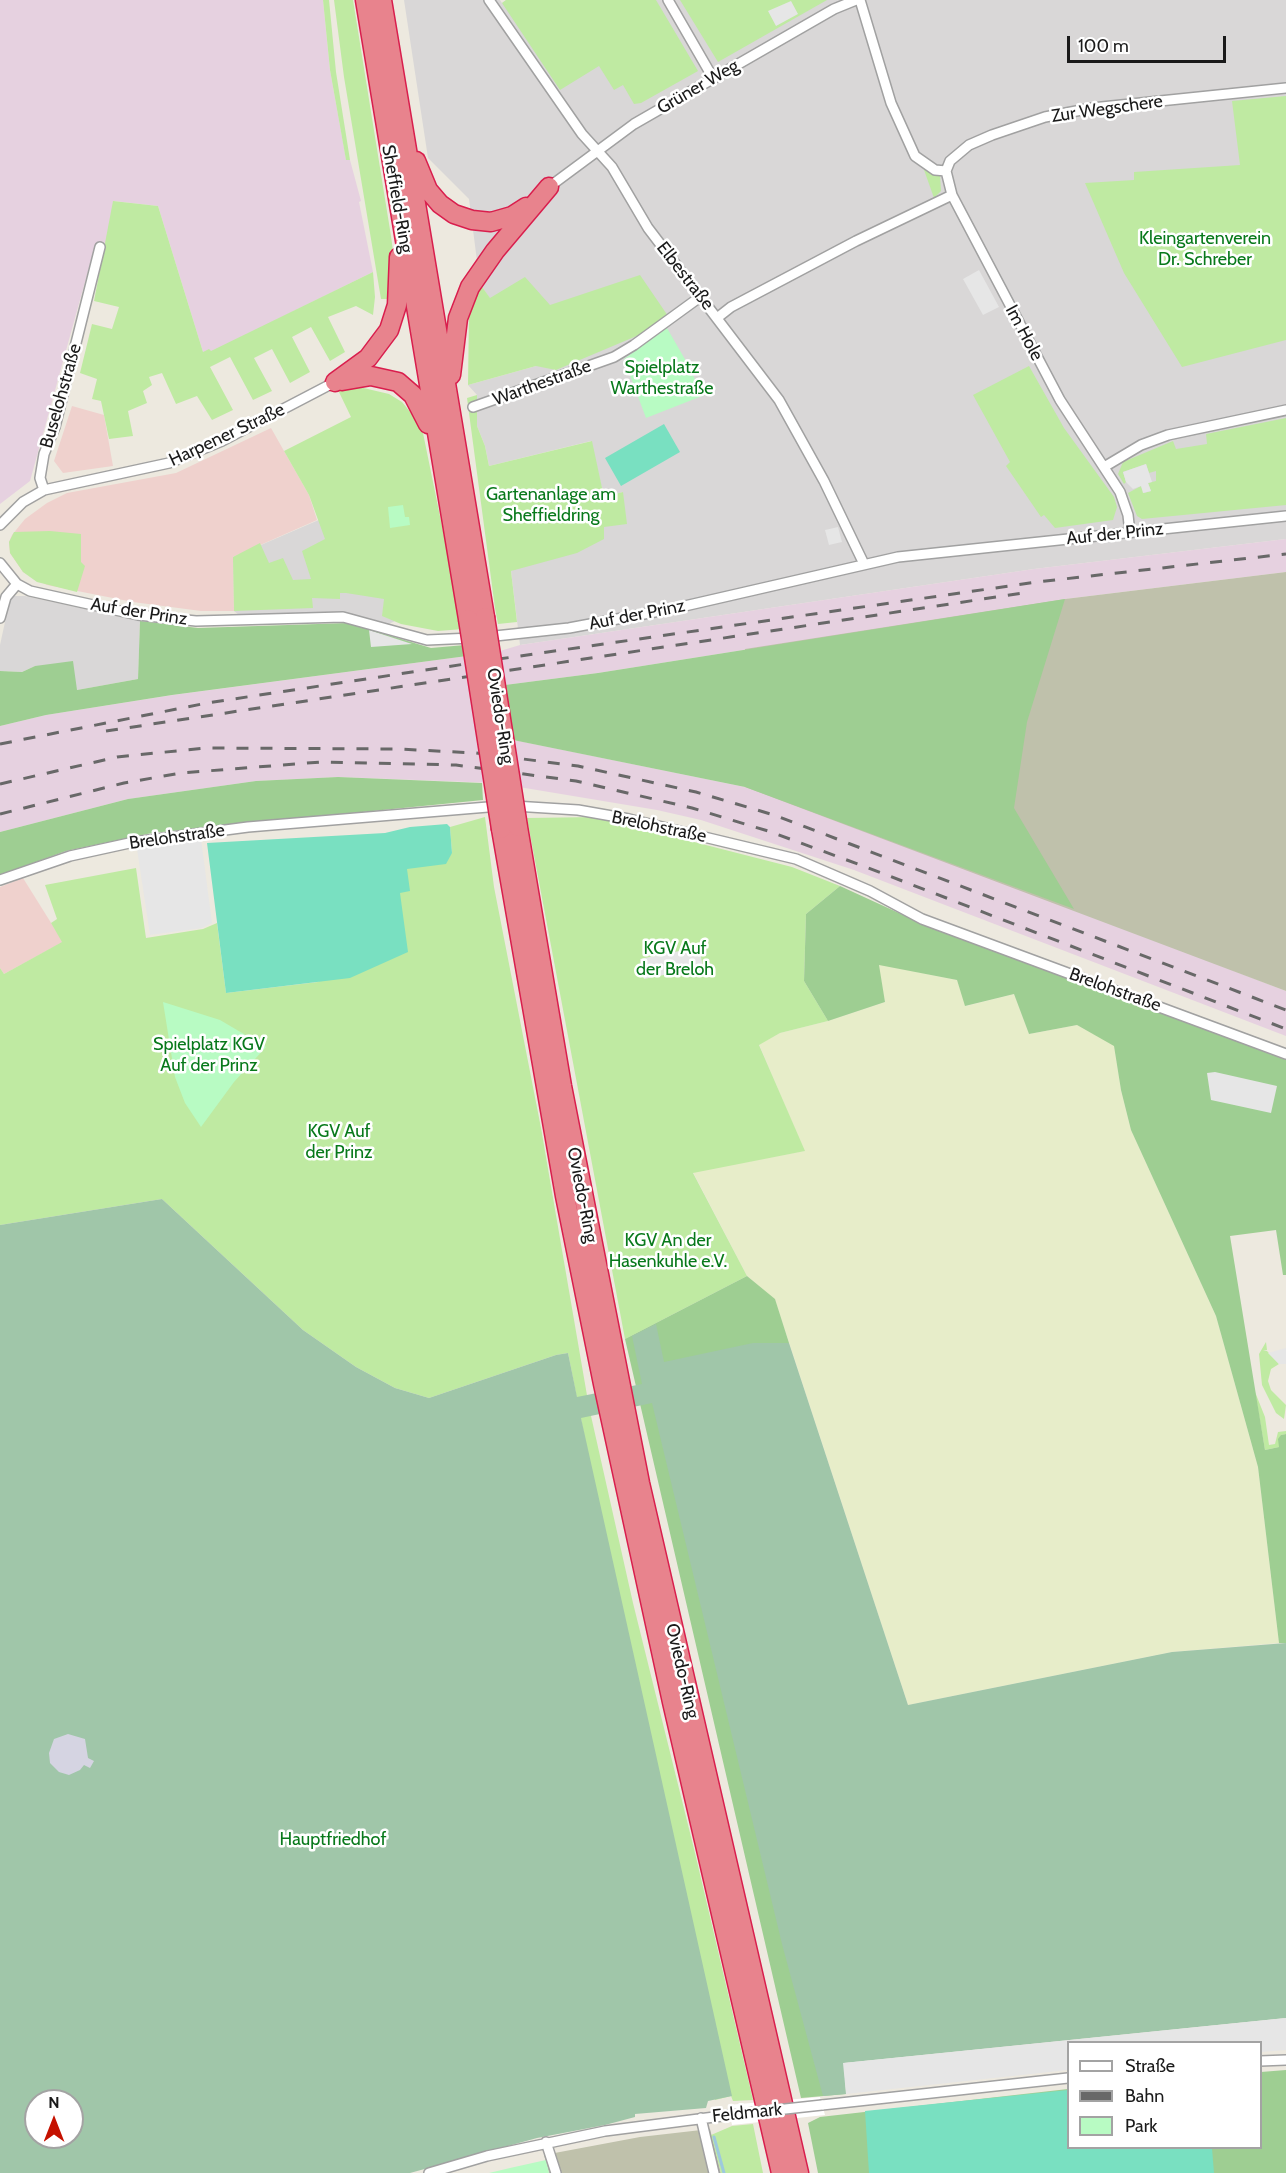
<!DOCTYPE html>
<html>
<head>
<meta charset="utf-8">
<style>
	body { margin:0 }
	#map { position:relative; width:1286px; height:2173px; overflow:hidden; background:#ede9df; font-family:Cabin,sans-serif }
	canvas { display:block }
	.legend { position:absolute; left:1067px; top:2041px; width:195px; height:108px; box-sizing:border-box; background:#fff; border:2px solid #a3a3a3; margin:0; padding:8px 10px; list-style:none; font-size:18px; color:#1a1a1a }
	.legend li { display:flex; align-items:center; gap:12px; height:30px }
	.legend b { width:30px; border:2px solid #a3a3a3 }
	.north { position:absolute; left:24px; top:2089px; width:60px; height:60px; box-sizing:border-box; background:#fff; border:2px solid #a3a3a3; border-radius:50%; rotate:0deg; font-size:16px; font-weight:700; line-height:24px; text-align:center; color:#1a1a1a }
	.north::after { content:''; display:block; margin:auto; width:21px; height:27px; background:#c51100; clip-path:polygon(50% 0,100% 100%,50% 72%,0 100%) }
	.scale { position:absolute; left:1067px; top:36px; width:159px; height:27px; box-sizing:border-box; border:3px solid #1a1a1a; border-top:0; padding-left:8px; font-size:18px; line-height:21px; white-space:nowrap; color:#1a1a1a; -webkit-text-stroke:4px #fff; paint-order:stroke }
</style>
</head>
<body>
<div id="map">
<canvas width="1286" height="2173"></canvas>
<ul class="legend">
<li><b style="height:8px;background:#fff"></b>Straße</li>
<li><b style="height:8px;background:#686868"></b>Bahn</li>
<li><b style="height:16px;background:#b8fbc3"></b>Park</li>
</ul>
<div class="north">N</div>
<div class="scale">100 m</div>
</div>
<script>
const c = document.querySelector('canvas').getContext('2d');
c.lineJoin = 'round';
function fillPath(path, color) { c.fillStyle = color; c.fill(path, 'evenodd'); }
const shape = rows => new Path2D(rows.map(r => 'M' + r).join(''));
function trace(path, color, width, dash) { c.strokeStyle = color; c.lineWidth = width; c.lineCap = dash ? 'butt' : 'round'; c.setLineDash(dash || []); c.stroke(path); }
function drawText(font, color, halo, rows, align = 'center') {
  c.font = font + ' Cabin,sans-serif'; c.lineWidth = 5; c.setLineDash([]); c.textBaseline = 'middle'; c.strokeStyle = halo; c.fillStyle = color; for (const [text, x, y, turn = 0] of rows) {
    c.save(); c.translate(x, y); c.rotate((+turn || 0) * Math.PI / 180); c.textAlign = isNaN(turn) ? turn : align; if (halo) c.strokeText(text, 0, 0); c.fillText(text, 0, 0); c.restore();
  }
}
const residential = shape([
	[404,0,500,0,502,3,506,0,1286,0,1286,539,1034,569,520,645,511,571,604,527,623,492,604,498,591,441,489,466,485,446,477,426,477,395,468,385,536,366,480,284,469,199,428,158],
	[351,496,395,621,389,624,344,612,239,615,234,611,233,557,321,519],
	[14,596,25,596,140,621,138,679,77,690,35,666,22,672,0,671,0,645,10,599]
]);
const commercial = shape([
	[72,406,104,415,113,466,63,473,54,461],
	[271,428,309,495,317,520,233,557,234,611,201,611,133,602,47,585,23,572,10,553,9,542,12,535,25,519,47,503,67,493,176,473],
	[23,878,63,942,4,974,0,968,0,887]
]);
const industrial = shape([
	[0,0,323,0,330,70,346,159,350,160,361,201,359,202,373,272,211,352,203,352,158,206,114,201,102,262,91,260,30,481,0,504],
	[1286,539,1286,572,1065,599,598,673,505,685,500,651,520,645,1034,569],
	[467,656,479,736,514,740,745,787,1074,909,1286,991,1286,1036,854,870,701,820,657,810,495,783,338,777,256,781,128,799,0,832,0,726,46,715,173,695]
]);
const construction = shape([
	[1286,572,1286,991,745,787,745,649,1065,599],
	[710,2129,721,2173,549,2173,544,2155,640,2137]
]);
const farmland = shape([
	[878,964,957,980,966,1006,1014,994,1029,1034,1077,1025,1114,1045,1121,1090,1131,1130,1216,1316,1258,1467,1279,1643,1172,1652,908,1705,775,1300,747,1276,693,1172,804,1151,759,1044,780,1033,828,1021,885,1002]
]);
const grass = shape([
	[323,0,329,0,336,72,350,160,346,160,330,70],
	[334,0,353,0,391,236,395,266,393,299,381,299,344,77],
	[506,0,656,0,698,71,641,103,634,104,623,85,614,90,599,66,560,90,502,3],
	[680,0,827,0,718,62],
	[1286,96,1286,340,1182,367,1124,273,1085,183,1134,180,1134,172,1240,165,1232,101],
	[923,167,940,175,941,191,934,198],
	[113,201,158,206,203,352,209,349,211,351,373,272,375,297,373,315,356,306,328,317,345,352,330,361,311,327,292,337,310,372,290,383,272,349,254,358,272,391,253,400,230,357,210,367,233,410,212,420,197,396,176,404,162,373,149,377,152,385,143,391,147,403,128,411,133,436,109,439,101,401,92,399,97,379,80,373,92,324,112,329,119,307,94,301],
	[640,275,668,316,639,335,556,370,536,366,468,385,469,314,480,284,490,298,525,277,550,305],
	[1029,366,1064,428,1114,497,1117,507,1113,520,1055,528,1044,515,1041,517,1006,466,1010,462,973,395],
	[355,386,389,394,402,402,416,419,423,433,463,629,438,631,401,624,382,616,384,599,346,593,340,593,340,599,312,598,313,608,234,611,233,557,260,543,269,563,283,558,293,580,311,579,302,551,325,539,309,495,284,451,351,417,338,390],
	[477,395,477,426,485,446,489,466,592,441,604,497,623,492,627,524,604,527,604,539,577,553,511,571,517,622,498,624,495,608,467,398],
	[1286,418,1286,505,1142,519,1137,516,1128,493,1141,486,1144,493,1151,491,1148,483,1156,481,1156,471,1149,473,1146,464,1123,472,1126,482,1124,484,1118,474,1123,462,1173,441,1176,449,1207,444,1206,434],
	[50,531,81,534,81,562,85,566,77,592,37,582,23,572,10,553,9,542,14,532],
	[485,817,494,887,541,1128,589,1407,633,1603,695,1853,753,2100,733,2101,731,2096,715,2100,568,1353,556,1355,429,1398,395,1388,356,1367,303,1330,162,1199,0,1225,0,968,4,974,62,942,51,923,57,919,45,885,136,868,146,938,203,929,217,923,226,993,318,982,400,893,407,868,452,853,450,827],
	[596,817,792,867,840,886,806,914,804,981,828,1021,780,1033,759,1045,805,1151,693,1173,747,1276,625,1339,527,818],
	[1266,1342,1267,1350,1263,1351,1267,1351,1279,1364,1271,1369,1268,1381,1271,1390,1286,1405,1284,1419,1276,1413,1262,1385,1259,1354],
	[1255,1392,1265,1417,1269,1445,1275,1444,1278,1432,1286,1431,1286,1434,1281,1435,1279,1447,1265,1450],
	[753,2124,763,2173,721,2173,711,2135,732,2126]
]);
const forest = shape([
	[1065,599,1027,722,1014,808,1074,909,745,787,513,740,505,685,598,673],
	[140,621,198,628,348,623,431,648,465,645,467,656,172,695,46,715,0,726,0,671,22,672,35,666,73,661,77,690,138,679],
	[338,777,482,783,483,800,152,833,66,851,0,875,0,832,128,799,256,781],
	[840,886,912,919,1286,1060,1286,1275,1283,1275,1276,1230,1230,1236,1265,1450,1279,1447,1278,1439,1281,1435,1286,1434,1286,1643,1279,1643,1258,1467,1216,1316,1131,1130,1121,1090,1114,1046,1077,1025,1029,1034,1014,994,965,1006,957,980,879,965,885,1002,828,1021,804,981,806,914],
	[747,1276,775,1299,789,1343,753,1343,846,2094,801,2098,625,1339],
	[1286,2070,1286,2173,818,2173,808,2123,820,2117,1068,2089,1068,2148,1260,2148,1261,2072]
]);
const cemetery = shape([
	[162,1199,303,1330,356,1367,395,1388,429,1398,556,1355,568,1353,577,1397,642,1384,632,1336,656,1324,664,1362,753,1343,789,1343,908,1705,1172,1652,1286,1643,1286,2018,844,2063,846,2094,823,2096,782,1944,652,1403,581,1418,732,2096,708,2101,706,2108,635,2114,635,2117,605,2125,537,2138,410,2173,0,2173,0,1225],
	[36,2101,72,2101,72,2137,36,2137]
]);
const park = shape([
	[667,328,690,368,702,396,646,418,624,359],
	[403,505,405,517,409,517,410,525,390,528,388,507],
	[163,1002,220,1020,266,1047,234,1082,201,1127,185,1103,175,1077],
	[546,2160,549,2173,489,2173,510,2168]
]);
const pitch = shape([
	[664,424,680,452,621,486,605,458],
	[447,824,450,827,452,853,446,864,407,869,410,891,400,893,408,952,350,978,226,993,207,843,385,833,410,827],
	[1068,2090,1068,2148,1212,2148,1214,2173,869,2173,865,2111]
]);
const parking = shape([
	[791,1,798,14,776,26,768,11],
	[979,270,999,307,983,315,963,279],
	[1146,464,1152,482,1148,483,1151,491,1143,493,1141,486,1133,489,1126,482,1123,472],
	[838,527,842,542,829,545,825,530],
	[369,630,412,644,371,647],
	[201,839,212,923,202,928,150,935,137,849],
	[699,947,703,967,644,979,640,959],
	[1215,1072,1277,1086,1271,1113,1211,1100,1207,1073],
	[1286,1348,1286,1364,1279,1364,1268,1353],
	[1286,2018,1286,2050,1261,2052,1260,2042,1068,2042,1068,2070,846,2094,843,2063]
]);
const plaza = shape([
	[68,1734,85,1739,88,1758,94,1761,90,1768,84,1765,80,1770,69,1775,59,1772,50,1763,49,1753,54,1739]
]);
const pier = shape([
	[820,2097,825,2115,732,2125,728,2105]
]);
const stream = shape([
	[714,2137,724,2173]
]);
const street = shape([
	[489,0,582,134,612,167,648,228,779,400,824,481,864,564],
	[668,0,713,78],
	[860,0,891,103,915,156,935,170,946,171],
	[549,187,634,124,834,9,856,0],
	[952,195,1060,400,1120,492,1128,515,1130,533],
	[717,318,731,307,856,241,952,195,946,171,950,161,969,145,992,135,1045,117,1092,108,1286,88],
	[473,407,614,357,634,345,700,297],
	[1104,467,1141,445,1168,435,1286,410],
	[44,490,40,478,44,454,55,427,100,247],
	[0,525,23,502,44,490,169,463,222,441,335,382],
	[0,563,17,584,30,591,138,615,196,621,343,617,427,640,472,638],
	[0,618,6,597,17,584],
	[486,637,569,628,676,608,898,557,1286,516],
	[514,806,578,810,629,819,796,859,870,891,922,919,1286,1054],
	[0,880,70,856,134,842,248,827,500,806],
	[1260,2061,1286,2060],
	[822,2105,1068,2078],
	[701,2118,714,2173],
	[546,2142,556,2173],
	[429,2173,487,2156,605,2131,730,2115]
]);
const highway = shape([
	[365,0,468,619],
	[382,0,485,617],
	[416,161,428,190,440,204,454,214,472,220,491,222,512,216,526,207],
	[451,375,458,318,470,287,495,251,549,187],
	[342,381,371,376,398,382,413,395,428,424],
	[335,382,368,358,389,330,397,305,399,257],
	[518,827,562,1086,640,1483,799,2173],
	[501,829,565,1196,603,1384,672,1702,781,2173]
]);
const rail = shape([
	[106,731,1023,593],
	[0,744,207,703,485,661,1037,582,1286,554],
	[0,784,117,757,205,748,399,749,476,753,578,766,696,792,774,815,1286,1010],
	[0,814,124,783,181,773,321,762,456,765,576,781,692,808,768,831,866,867,1286,1029]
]);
const streetBridge = shape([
	[730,2115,822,2105]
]);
const highwayBridge = shape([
	[485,617,518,827],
	[468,619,501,829]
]);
const streetNames = [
	["Grüner Weg",698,87,-30],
	["Zur Wegschere",1107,109,-8],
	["Sheffield-Ring",397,199,80],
	["Elbestraße",685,276,52],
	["Im Hole",1024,333,62],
	["Warthestraße",542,383,-20],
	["Buselohstraße",61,396,-74],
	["Harpener Straße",227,435,-25],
	["Auf der Prinz",1115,534,-6],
	["Auf der Prinz",139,612,9],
	["Auf der Prinz",637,615,-11],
	["Oviedo-Ring",500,716,81],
	["Brelohstraße",659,827,12],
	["Brelohstraße",177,837,-8],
	["Brelohstraße",1115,990,20],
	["Oviedo-Ring",582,1195,79],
	["Oviedo-Ring",682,1671,77],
	["Feldmark",747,2113,-6]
];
const parkNames = [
	["Kleingartenverein",1205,239],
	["Dr. Schreber",1205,260],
	["Spielplatz",662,368],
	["Warthestraße",662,389],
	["Gartenanlage am",551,495],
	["Sheffieldring",551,516],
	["KGV Auf",675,949],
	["der Breloh",675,970],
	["Spielplatz KGV",209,1045],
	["Auf der Prinz",209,1066],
	["KGV Auf",339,1132],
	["der Prinz",339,1153],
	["KGV An der",668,1241],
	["Hasenkuhle e.V.",668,1262],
	["Hauptfriedhof",333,1840]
];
fillPath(residential, '#d9d7d7');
fillPath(commercial, '#efd1cd');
fillPath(industrial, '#e6d1e0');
fillPath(construction, '#bfc1ab');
fillPath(farmland, '#e7edc9');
fillPath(grass, '#bfeaa2');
fillPath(forest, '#9ece92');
fillPath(cemetery, '#a0c6a9');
fillPath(park, '#b8fbc3');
fillPath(pitch, '#79e0c1');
fillPath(parking, '#e6e6e6');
fillPath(plaza, '#d5d4e2');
fillPath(pier, '#fff');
trace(stream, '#9dc9dd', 3);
trace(street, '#a1a1a1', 12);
trace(highway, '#d91e4d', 21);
trace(street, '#fff', 9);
trace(highway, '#e8838d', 18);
trace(rail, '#686868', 3, [12, 12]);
trace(streetBridge, '#a1a1a1', 12, []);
trace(highwayBridge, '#d91e4d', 21, []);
trace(streetBridge, '#fff', 9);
trace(highwayBridge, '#e8838d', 18);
drawText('18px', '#1a1a1a', '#fff', streetNames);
drawText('18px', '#08791b', '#fff', parkNames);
</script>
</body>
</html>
